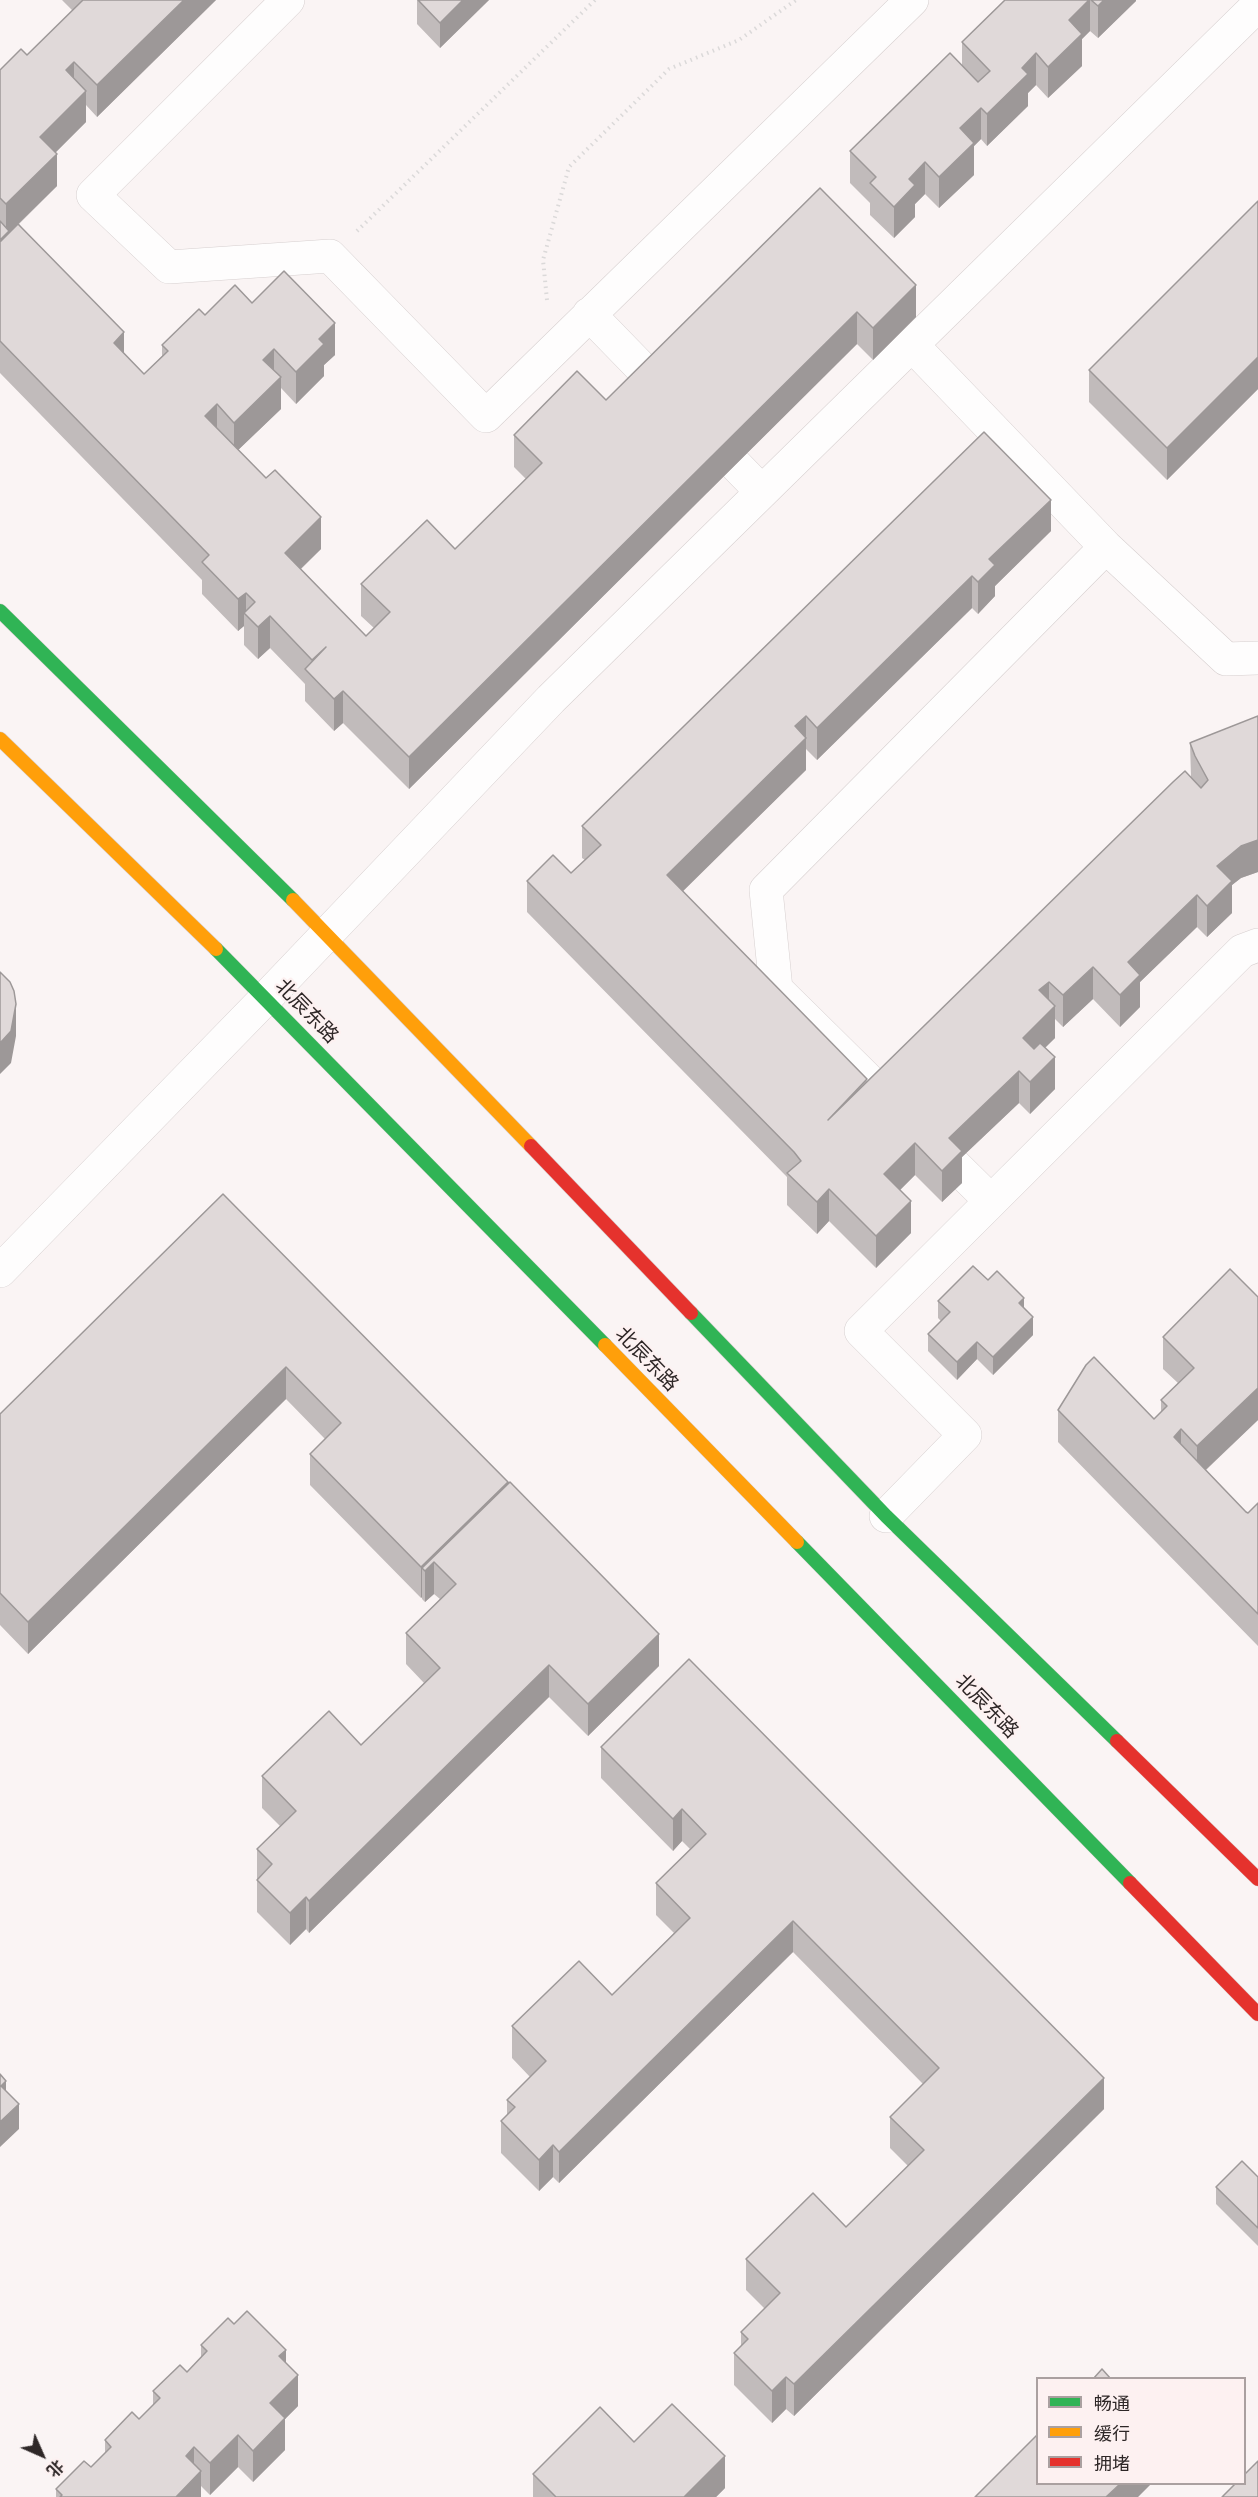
<!DOCTYPE html>
<html>
<head>
<meta charset="utf-8">
<style>
	body { margin:0 }
	#map { position:relative; width:1258px; height:2497px; overflow:hidden; background:#faf4f4; font-family:"Roboto Condensed","Noto Sans SC",sans-serif }
	canvas { display:block }
	.legend { position:absolute; left:1036px; top:2377px; width:210px; height:108px; box-sizing:border-box; background:#fdf1f1; border:2px solid #aaa0a0; margin:0; padding:8px 10px; list-style:none; font-size:18px; color:#2e2727 }
	.legend li { display:flex; align-items:center; gap:12px; height:30px }
	.legend b { width:30px; border:2px solid #aaa0a0 }
	.north { position:absolute; left:12px; top:2425px; width:60px; height:60px; -webkit-text-stroke:4px #fdf1f1; paint-order:stroke; rotate:135deg; font-size:16px; font-weight:700; line-height:24px; text-align:center; color:#2e2727 }
	.north::after { content:''; display:block; margin:auto; width:21px; height:27px; background:#2e2727; clip-path:polygon(50% 0,100% 100%,50% 72%,0 100%) }
</style>
</head>
<body>
<div id="map">
<canvas width="1258" height="2497"></canvas>
<ul class="legend">
<li><b style="height:8px;background:#30b455"></b>畅通</li>
<li><b style="height:8px;background:#ff9f0a"></b>缓行</li>
<li><b style="height:8px;background:#e5322d"></b>拥堵</li>
</ul>
<div class="north">北</div>
</div>
<script>
const c = document.querySelector('canvas').getContext('2d');
c.lineJoin = 'round';
const shape = rows => new Path2D(rows.map(r => 'M' + r).join(''));
function trace(path, color, width, dash) { c.strokeStyle = color; c.lineWidth = width; c.lineCap = dash ? 'butt' : 'round'; c.setLineDash(dash || []); c.stroke(path); }
function fillPath(path, color) { c.fillStyle = color; c.fill(path, 'evenodd'); }
function drawText(font, color, halo, rows, align = 'center') {
  c.font = font + ' "Roboto Condensed","Noto Sans SC",sans-serif'; c.lineWidth = 4.5; c.setLineDash([]); c.textBaseline = 'middle'; c.strokeStyle = halo; c.fillStyle = color; for (const [text, x, y, turn = 0] of rows) {
    c.save(); c.translate(x, y); c.rotate((+turn || 0) * Math.PI / 180); c.textAlign = isNaN(turn) ? turn : align; if (halo) c.strokeText(text, 0, 0); c.fillText(text, 0, 0); c.restore();
  }
}
const path = shape([
	[357,231,595,0],
	[547,300,543,260,569,167,669,69,739,40,796,0]
]);
const street = shape([
	[288,0,93,195,169,267,330,256,486,416,912,0],
	[589,314,762,492],
	[912,345,1106,547,1226,659,1258,658],
	[991,1201,776,989,766,890,1106,547],
	[0,1271,266,998,551,699,1258,5],
	[886,1516,965,1435,861,1331,1242,951,1258,945]
]);
const fast = shape([
	[0,611,293,900],
	[216,949,605,1345],
	[691,1313,886,1516,1117,1741],
	[797,1542,1130,1883]
]);
const slow = shape([
	[0,739,216,949],
	[293,900,531,1146],
	[605,1345,797,1542]
]);
const jam = shape([
	[531,1146,691,1313],
	[1117,1741,1258,1879],
	[1130,1883,1258,2014]
]);
const wall = shape([
	[62,0,216,0,97,117,86,105,86,122,56,152,57,186,19,224,124,354,144,374,162,356,162,345,205,315,252,303,335,355,324,365,324,376,296,404,281,388,281,409,238,450,321,549,301,569,366,636,374,628,361,616,361,584,455,549,526,479,514,467,514,435,606,400,820,188,916,317,873,360,857,344,409,789,343,723,334,731,305,701,305,684,270,648,258,659,244,645,244,626,238,631,202,594,202,580,0,373,0,70,27,55,73,11],
	[417,0,489,0,440,48,417,24],
	[1005,0,1136,0,1136,1,1098,38,1090,31,1082,39,1082,66,1048,98,1036,85,1028,93,1028,106,987,146,981,139,974,146,974,175,939,208,925,194,915,204,915,217,894,238,870,215,870,203,850,183,850,151,962,66,962,42],
	[1258,201,1258,389,1167,480,1089,402,1089,370],
	[984,432,1051,531,995,586,995,596,978,614,972,608,817,760,806,749,806,770,682,891,867,1081,1191,777,1190,743,1258,716,1258,872,1241,878,1232,885,1232,913,1207,937,1197,927,1140,982,1140,1007,1120,1027,1093,999,1063,1027,1055,1019,1055,1038,1045,1048,1055,1089,1030,1114,1019,1103,962,1157,962,1183,942,1202,915,1175,900,1190,911,1233,876,1268,829,1221,817,1234,787,1205,787,1177,527,912,527,881,571,873,585,860,582,858,582,826],
	[223,1194,508,1484,659,1666,588,1736,549,1697,309,1933,306,1929,290,1945,257,1912,257,1849,280,1826,262,1808,262,1776,361,1745,424,1683,406,1664,406,1633,440,1599,434,1594,425,1602,422,1599,422,1597,421,1598,310,1485,310,1454,325,1439,286,1399,28,1654,0,1625,0,1414],
	[988,1280,1024,1308,1033,1335,993,1375,977,1359,957,1380,928,1351,928,1334,941,1321,938,1318,938,1301],
	[1258,1297,1258,1420,1206,1470,1246,1512,1248,1513,1258,1503,1258,1646,1058,1442,1058,1410,1154,1419,1161,1412,1161,1400,1178,1383,1163,1369,1163,1337],
	[601,1747,1104,2109,794,2416,786,2409,772,2423,734,2385,734,2353,741,2346,741,2332,765,2309,746,2290,746,2259,846,2227,908,2166,890,2148,890,2117,923,2084,793,1952,559,2183,553,2177,539,2191,501,2153,501,2121,507,2115,507,2100,530,2077,512,2058,512,2026,612,1995,674,1933,656,1915,656,1883,690,1849,682,1841,673,1851,601,1778],
	[1258,2177,1258,2246,1216,2204,1216,2187],
	[234,2324,286,2363,298,2406,285,2419,285,2450,253,2482,238,2467,210,2495,201,2486,201,2497,56,2497,56,2489,91,2467,105,2454,105,2440,139,2419,153,2405,153,2391,187,2372,201,2357,201,2345],
	[634,2442,725,2488,716,2497,533,2497,533,2474]
]);
const shadedWall = shape([
	[184,0,216,0,97,117,97,85],
	[463,0,489,0,440,48,440,23],
	[1089,0,1090,0,1090,31,1082,39,1082,66,1048,98,1048,67,1069,20],
	[1104,0,1136,0,1136,1,1098,38,1098,6],
	[1036,53,1036,85,1028,93,1028,106,987,146,987,114,1022,68],
	[74,62,74,93,66,70],
	[86,91,86,122,40,168,40,137],
	[981,108,981,139,974,146,974,175,939,208,939,177,960,128],
	[57,154,57,186,9,233,0,272,0,240,6,234,6,204],
	[925,162,925,194,915,204,915,217,894,238,894,207,909,179],
	[916,285,916,317,873,360,873,328],
	[857,312,857,344,409,789,409,757],
	[335,323,335,355,324,365,324,376,296,404,296,372,319,339],
	[124,332,124,364,114,343],
	[274,349,274,381,263,360],
	[1258,357,1258,389,1167,480,1167,448],
	[281,377,281,409,234,454,234,423],
	[217,404,217,436,205,416],
	[1051,500,1051,531,995,586,995,596,978,614,978,582,989,559],
	[321,517,321,549,285,584,285,553],
	[972,576,972,608,817,760,817,728],
	[246,593,246,615,244,613,244,626,238,631,238,599],
	[270,616,270,648,258,659,258,627],
	[343,691,343,723,334,731,334,699],
	[806,716,806,770,667,907,667,875,795,726],
	[1258,840,1258,872,1241,878,1232,885,1232,913,1207,937,1207,906,1217,866,1241,846],
	[1197,895,1197,927,1140,982,1140,1007,1120,1027,1120,995,1128,962],
	[1093,967,1093,999,1063,1027,1063,995],
	[1049,982,1049,1012,1055,1006,1055,1038,1023,1069,1023,1038,1039,990],
	[16,1004,16,1036,11,1063,0,1074,0,1043],
	[1055,1057,1055,1089,1030,1114,1030,1082],
	[1019,1071,1019,1103,962,1157,962,1183,942,1202,942,1171,949,1138],
	[915,1143,915,1175,884,1206,884,1174],
	[829,1189,829,1221,817,1234,817,1202],
	[911,1201,911,1233,876,1268,876,1236],
	[1024,1298,1024,1315,1019,1303],
	[1033,1317,1033,1335,993,1375,993,1357],
	[977,1342,977,1359,957,1380,957,1362],
	[286,1367,286,1399,28,1654,28,1622],
	[1258,1388,1258,1420,1197,1478,1197,1446],
	[1181,1429,1181,1461,1174,1437],
	[508,1482,508,1514,434,1562,434,1594,425,1602,425,1571,422,1568,422,1597,421,1598,421,1567],
	[659,1634,659,1666,588,1736,588,1704],
	[549,1665,549,1697,309,1933,309,1901],
	[682,1809,682,1841,673,1851,673,1819],
	[306,1897,306,1929,290,1945,290,1913],
	[793,1921,793,1952,559,2183,559,2152],
	[1104,2078,1104,2109,794,2416,794,2384],
	[6,2081,6,2106,1,2086],
	[19,2104,19,2129,0,2147,0,2122],
	[553,2145,553,2177,539,2191,539,2160],
	[286,2350,286,2382,279,2356],
	[298,2375,298,2406,285,2419,285,2450,253,2482,253,2451,270,2403],
	[786,2377,786,2409,772,2423,772,2391],
	[238,2435,238,2467,210,2495,210,2463],
	[194,2447,194,2478,201,2471,201,2497,175,2497,186,2456],
	[725,2456,725,2488,716,2497,684,2497],
	[1120,2484,1151,2484,1138,2497,1106,2497]
]);
const building = shape([
	[83,0,184,0,97,85,74,62,66,70,86,91,40,137,57,154,6,204,0,198,0,70,21,49,27,55,83,0],
	[418,0,463,0,440,23,418,0],
	[1005,0,1089,0,1069,20,1082,34,1048,67,1036,53,1022,68,1028,74,987,114,981,108,960,128,974,143,939,177,925,162,909,179,915,185,894,207,870,183,876,177,850,151,950,53,978,82,990,71,962,42,1005,0],
	[1091,0,1104,0,1098,6,1091,0],
	[820,188,916,285,873,328,857,312,409,757,343,691,334,699,305,669,326,647,312,660,270,616,258,627,244,613,255,602,246,593,238,599,202,562,209,555,0,341,0,242,18,224,124,332,114,343,144,374,168,351,162,345,199,309,205,315,235,285,252,303,284,271,335,323,319,339,324,344,296,372,274,349,263,360,281,377,234,423,217,404,205,416,266,478,275,470,321,517,285,553,366,636,390,612,361,584,427,520,455,549,542,463,514,435,577,371,606,400,820,188],
	[1258,201,1258,357,1167,448,1089,370,1258,201],
	[0,221,9,231,0,240,0,221],
	[984,432,1051,500,989,559,995,565,978,582,972,576,817,728,806,716,795,726,806,738,667,875,867,1079,828,1120,1173,782,1185,771,1201,788,1208,780,1195,756,1190,743,1192,742,1258,716,1258,840,1241,846,1217,866,1232,881,1207,906,1197,895,1128,962,1140,975,1120,995,1093,967,1063,995,1049,982,1039,990,1055,1006,1023,1038,1034,1049,1040,1043,1055,1057,1030,1082,1019,1071,949,1138,962,1151,942,1171,915,1143,884,1174,911,1201,876,1236,829,1189,817,1202,787,1173,801,1161,794,1152,527,881,553,855,571,873,601,845,582,826,984,432],
	[0,972,10,982,14,991,16,1004,11,1031,0,1043,0,972],
	[223,1194,508,1482,421,1567,310,1454,341,1423,286,1367,28,1622,0,1593,0,1414,223,1194],
	[973,1266,988,1280,997,1271,1024,1298,1019,1303,1033,1317,993,1357,977,1342,957,1362,928,1334,950,1312,938,1301,973,1266],
	[1230,1269,1258,1297,1258,1388,1197,1446,1181,1429,1174,1437,1246,1512,1248,1513,1258,1503,1258,1614,1058,1410,1086,1365,1094,1357,1154,1419,1167,1406,1161,1400,1194,1368,1163,1337,1230,1269],
	[510,1482,659,1634,588,1704,549,1665,309,1901,306,1897,290,1913,257,1880,272,1864,257,1849,296,1811,262,1776,329,1711,361,1745,440,1668,406,1633,456,1584,434,1562,425,1571,422,1568,510,1482],
	[689,1659,1104,2078,794,2384,786,2377,772,2391,734,2353,748,2339,741,2332,780,2293,746,2259,813,2193,846,2227,924,2150,890,2117,939,2068,793,1921,559,2152,553,2145,539,2160,501,2121,515,2107,507,2100,546,2061,512,2026,579,1961,612,1995,690,1918,656,1883,706,1834,682,1809,673,1819,601,1747,689,1659],
	[0,2074,6,2081,1,2086,19,2104,0,2122,0,2074],
	[1242,2161,1258,2177,1258,2228,1216,2187,1242,2161],
	[247,2311,286,2350,279,2356,298,2375,270,2403,285,2418,253,2451,238,2435,210,2463,194,2447,186,2456,201,2471,176,2497,60,2497,62,2495,56,2489,84,2461,91,2467,111,2447,105,2440,132,2412,139,2419,160,2398,153,2391,180,2365,187,2372,207,2351,201,2345,228,2318,234,2324,247,2311],
	[1102,2369,1111,2379,1093,2379,1102,2369],
	[672,2404,725,2456,684,2497,556,2497,533,2474,600,2407,634,2442,672,2404],
	[1038,2434,1038,2484,1120,2484,1106,2497,975,2497,1038,2434],
	[1258,2461,1258,2497,1222,2497,1235,2484,1245,2484,1245,2474,1258,2461]
]);
const streetNames = [
	["北辰东路",306,1012,46],
	["北辰东路",646,1360,46],
	["北辰东路",986,1707,46]
];
trace(street, '#d6cfcf', 34);
trace(fast, '#d6cfcf', 15);
trace(slow, '#d6cfcf', 15);
trace(jam, '#d6cfcf', 15);
trace(path, '#dbd9d9', 4, [1.5, 4.5]);
trace(street, '#fefdfd', 33);
trace(fast, '#30b455', 14);
trace(slow, '#ff9f0a', 14);
trace(jam, '#e5322d', 14);
fillPath(wall, '#c1bbbb');
fillPath(shadedWall, '#9d9898');
fillPath(building, '#e0d9d9');
trace(building, '#9d9898', 1.5);
drawText('20px', '#2e2727', '#fdf1f1', streetNames);
</script>
</body>
</html>
